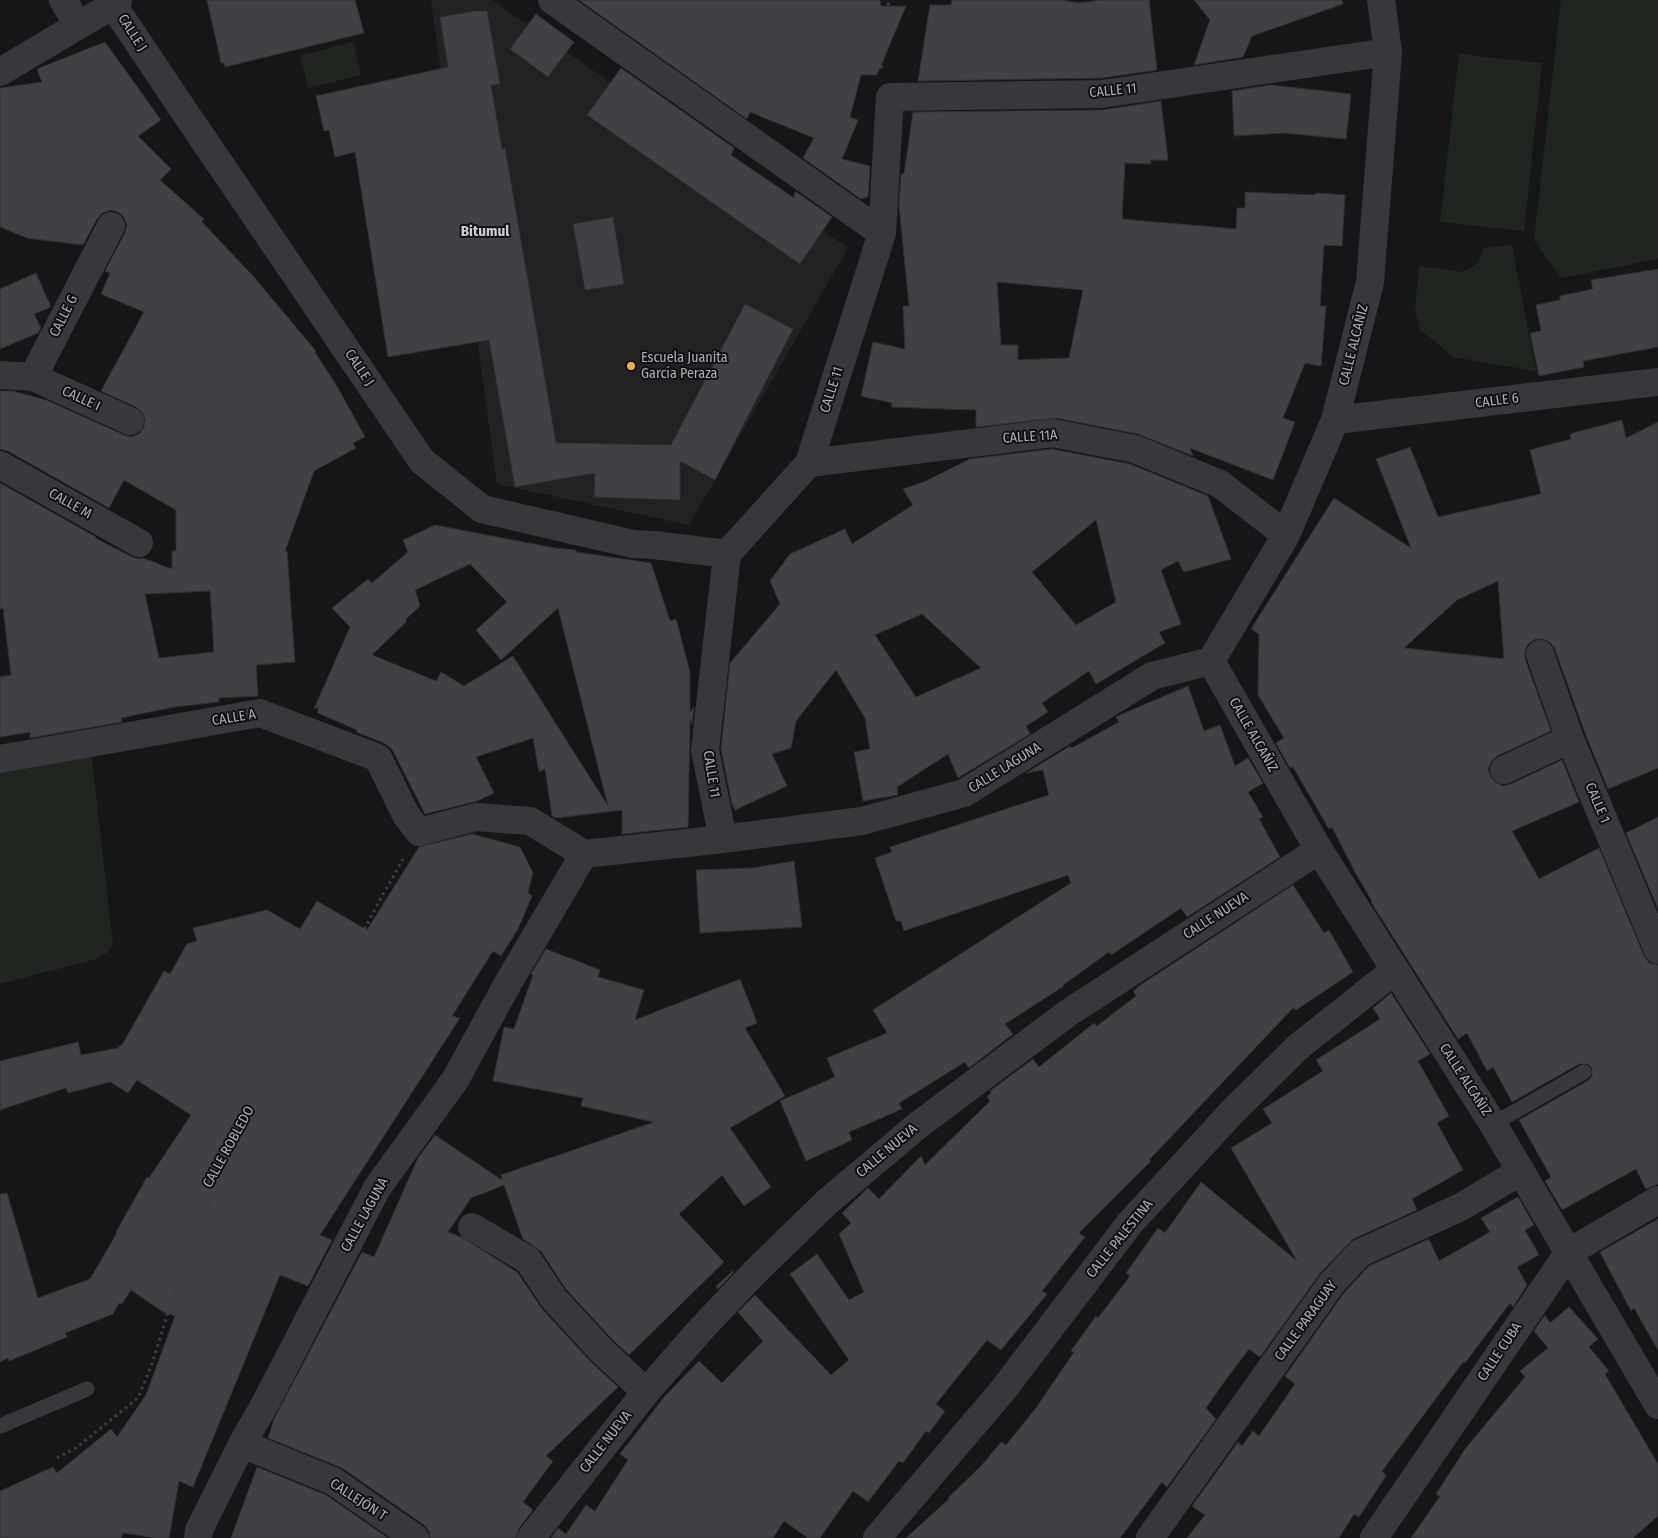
<!DOCTYPE html>
<html>
<head>
<meta charset="utf-8">
<style>
	body { margin:0 }
	canvas { display:block; background:#161618 }
</style>
</head>
<body>
<canvas width="1658" height="1538"></canvas>
<script>
const c = document.querySelector('canvas').getContext('2d');
c.lineJoin = 'round';
function fillPath(path, color) { c.fillStyle = color; c.fill(path, 'evenodd'); }
const shape = rows => new Path2D(rows.map(r => 'M' + r).join(''));
function trace(path, color, width, dash) { c.strokeStyle = color; c.lineWidth = width; c.lineCap = dash ? 'butt' : 'round'; c.setLineDash(dash || []); c.stroke(path); }
function drawText(font, color, halo, rows, align = 'center') {
  c.font = font + ' "Fira Sans Condensed",sans-serif'; c.lineWidth = 4; c.setLineDash([]); c.textBaseline = 'middle'; c.strokeStyle = halo; c.fillStyle = color; for (const [text, x, y, turn = 0] of rows) {
    c.save(); c.translate(x, y); c.rotate((+turn || 0) * Math.PI / 180); c.textAlign = isNaN(turn) ? turn : align; if (halo) c.strokeText(text, 0, 0); c.fillText(text, 0, 0); c.restore();
  }
}
const built = shape([
	[431,0,492,0,848,248,689,525,497,484]
]);
const green = shape([
	[1561,0,1658,0,1658,259,1561,278,1534,240],
	[353,42,361,75,308,88,300,56],
	[1459,54,1542,63,1524,231,1440,222],
	[1512,245,1536,371,1453,357,1420,329,1415,308,1419,266,1462,272,1473,267,1479,261,1483,248],
	[91,751,113,945,108,952,96,959,0,984,0,768]
]);
const building = shape([
	[207,0,355,0,364,33,225,67,224,63,221,63,207,0],
	[579,0,880,0,881,6,906,6,877,75,861,75,850,117,858,120,842,159,870,166,868,197,861,199,803,158,814,138,750,112,747,119,579,0],
	[952,0,1061,0,1079,3,1100,0,1149,0,1157,70,1101,78,918,81,930,5,951,5,952,0],
	[1194,0,1342,0,1343,4,1252,36,1243,57,1194,65,1210,20,1194,0],
	[475,11,487,11,500,84,491,85,502,149,505,148,556,443,671,445,745,304,793,329,715,480,680,461,680,500,594,497,595,473,515,487,489,340,388,357,355,152,335,157,329,130,324,131,316,96,448,67,440,17,475,11],
	[536,14,574,42,548,77,510,49,536,14],
	[105,42,161,120,138,136,171,169,160,180,204,219,202,222,253,276,316,351,315,352,338,388,365,437,353,443,356,448,314,471,285,551,287,551,295,662,256,665,258,696,219,698,219,702,174,707,121,718,122,722,30,738,30,732,0,737,0,677,11,675,3,608,0,609,0,483,96,537,95,538,132,557,139,559,143,558,172,569,172,551,176,551,176,510,124,480,109,508,8,451,0,449,0,391,13,391,46,400,124,435,131,437,139,434,144,427,145,419,142,412,136,407,101,391,144,312,101,294,110,273,105,271,125,233,127,225,124,217,118,212,111,210,102,213,97,219,83,245,27,238,0,227,0,88,42,82,37,69,105,42],
	[210,591,214,652,159,658,145,594,210,591],
	[621,68,734,148,731,155,794,198,795,191,832,217,800,264,587,115,621,68],
	[1271,85,1351,94,1346,139,1284,133,1234,136,1232,91,1271,85],
	[1161,101,1168,160,1151,160,1151,164,1125,163,1122,219,1236,229,1237,208,1245,208,1245,192,1315,195,1316,193,1345,195,1342,246,1324,245,1320,306,1326,306,1321,366,1305,363,1283,418,1295,422,1273,480,1190,448,1193,456,1138,434,1056,418,976,427,976,410,891,407,892,403,861,396,873,342,905,349,903,306,909,306,899,205,901,174,904,174,913,112,1102,110,1161,101],
	[997,282,1083,290,1069,358,1018,360,1018,345,1001,345,997,282],
	[613,217,624,284,585,290,573,224,613,217],
	[1658,269,1658,347,1583,361,1584,367,1539,376,1530,333,1541,331,1536,305,1560,300,1560,296,1593,289,1591,280,1658,269],
	[36,273,51,307,34,314,41,328,38,333,0,349,0,289,36,273],
	[1622,420,1626,438,1658,422,1658,768,1608,789,1585,733,1555,649,1550,642,1542,639,1535,639,1528,644,1525,651,1525,659,1551,731,1497,756,1491,762,1488,769,1490,776,1495,782,1503,786,1511,784,1562,760,1579,802,1512,831,1539,879,1599,848,1644,956,1649,963,1658,965,1658,1184,1646,1189,1636,1169,1562,1210,1545,1181,1551,1177,1519,1120,1589,1080,1592,1076,1592,1068,1588,1064,1579,1064,1512,1102,1493,1067,1487,1071,1467,1033,1458,1039,1371,902,1372,901,1356,874,1332,827,1329,829,1293,767,1290,768,1276,743,1284,738,1258,695,1259,634,1251,629,1334,498,1411,548,1376,459,1410,447,1438,517,1541,494,1530,450,1571,439,1570,434,1622,420],
	[1498,581,1504,659,1404,648,1457,600,1498,581],
	[1052,449,1130,464,1208,496,1231,559,1184,572,1178,561,1161,570,1181,624,1159,632,1165,643,1096,684,1089,671,1042,703,1048,712,1026,726,1030,734,958,778,948,754,897,787,898,795,863,801,854,752,870,749,865,718,836,670,796,721,791,748,772,754,787,786,735,810,732,804,721,749,730,663,780,604,770,581,790,554,845,529,852,544,913,505,903,489,924,482,970,459,1052,449],
	[1096,520,1116,602,1076,625,1032,572,1096,520],
	[922,614,981,668,916,697,875,635,922,614],
	[435,525,555,548,576,550,576,552,651,563,670,621,676,619,690,672,690,712,694,707,692,724,690,719,688,827,622,834,622,810,555,818,552,816,545,769,539,772,533,738,476,757,494,793,477,801,425,814,392,749,384,743,356,732,357,730,318,713,318,707,314,709,350,627,332,608,368,579,372,583,408,552,403,540,435,525],
	[470,564,507,602,476,630,501,660,558,608,608,806,513,656,464,686,441,672,436,681,372,655,407,621,405,620,420,606,415,590,470,564],
	[1188,686,1204,731,1220,725,1235,766,1248,758,1263,783,1248,792,1263,817,1259,819,1280,857,1187,917,1181,908,1111,955,1109,952,1063,985,1064,986,1005,1024,1013,1034,969,1068,965,1062,899,1103,902,1109,849,1132,852,1140,806,1161,780,1101,835,1077,827,1058,887,1033,873,1010,1071,883,1068,875,904,931,901,921,896,921,875,858,892,852,890,847,1049,795,1043,770,1026,773,1070,746,1072,748,1119,722,1116,717,1120,715,1188,686],
	[1658,817,1658,909,1626,833,1658,817],
	[472,834,520,847,533,873,528,893,532,896,518,929,501,956,493,951,452,1016,460,1018,320,1235,332,1240,308,1286,280,1275,193,1487,179,1481,169,1538,156,1538,123,1533,121,1538,0,1538,0,1491,53,1467,57,1473,111,1429,117,1437,146,1395,175,1316,163,1312,131,1290,122,1304,119,1303,113,1314,65,1333,67,1337,9,1361,8,1358,0,1362,0,1194,7,1193,38,1298,90,1279,117,1233,116,1232,147,1177,149,1178,191,1115,137,1080,128,1093,110,1082,68,1093,66,1088,0,1110,0,1061,78,1042,81,1055,118,1048,119,1046,122,1045,164,971,170,974,187,944,197,941,193,928,267,910,300,929,317,901,367,930,419,847,472,834],
	[794,861,802,927,700,933,696,870,752,868,794,861],
	[1293,885,1324,933,1329,930,1353,972,1296,1010,1293,1008,1149,1160,1151,1161,1079,1233,1085,1237,1042,1291,1047,1294,1001,1350,987,1340,936,1404,945,1411,929,1433,926,1431,903,1463,899,1461,868,1502,853,1491,820,1538,808,1538,784,1521,773,1538,551,1538,558,1528,566,1534,586,1505,595,1511,628,1460,620,1454,665,1396,699,1361,722,1383,763,1341,738,1312,755,1295,831,1375,849,1360,790,1274,817,1254,849,1300,864,1292,839,1234,851,1223,842,1213,868,1188,879,1199,921,1156,925,1165,990,1101,987,1096,991,1093,990,1091,1033,1059,1039,1067,1094,1023,1097,1026,1136,996,1133,991,1142,984,1293,885],
	[546,949,600,970,598,977,644,990,635,1020,740,979,757,1023,745,1028,785,1096,730,1128,771,1187,744,1206,722,1175,679,1214,724,1262,629,1355,612,1339,566,1289,541,1251,523,1239,504,1185,471,1198,448,1232,461,1237,517,1272,542,1309,590,1361,618,1387,546,1456,553,1461,523,1502,533,1510,519,1528,516,1538,430,1538,429,1531,424,1525,342,1468,268,1438,274,1419,362,1252,374,1257,418,1158,435,1135,502,1180,501,1175,654,1122,581,1106,583,1098,493,1081,504,1027,514,1029,533,975,531,974,546,949],
	[1391,993,1430,1054,1418,1061,1449,1116,1437,1123,1463,1170,1412,1199,1417,1210,1353,1239,1321,1272,1260,1357,1249,1349,1227,1378,1206,1408,1216,1419,1167,1487,1162,1482,1120,1538,906,1538,949,1499,948,1498,982,1465,1001,1442,1006,1445,1036,1408,1074,1352,1071,1351,1096,1316,1098,1318,1130,1276,1126,1273,1158,1228,1165,1233,1201,1182,1297,1261,1231,1148,1272,1123,1263,1109,1323,1071,1316,1060,1380,1019,1373,1008,1391,993],
	[1518,1197,1534,1225,1525,1230,1539,1255,1517,1267,1527,1285,1513,1307,1510,1303,1465,1363,1463,1362,1382,1471,1386,1476,1359,1517,1354,1514,1339,1538,1187,1538,1205,1515,1192,1506,1238,1442,1242,1446,1253,1431,1259,1436,1295,1384,1285,1376,1344,1293,1369,1266,1429,1239,1439,1261,1490,1232,1481,1218,1518,1197],
	[1658,1219,1658,1350,1634,1308,1631,1311,1600,1252,1658,1219],
	[733,1271,734,1272,718,1289,716,1286,733,1271],
	[1569,1307,1598,1339,1589,1347,1609,1371,1605,1374,1658,1464,1658,1516,1633,1538,1411,1538,1440,1496,1436,1494,1465,1449,1525,1377,1520,1371,1548,1348,1534,1331,1545,1315,1550,1323,1569,1307],
	[257,1467,326,1495,388,1538,231,1538,257,1467]
]);
const path = shape([
	[881,68,884,46,890,37,888,0],
	[57,1458,76,1448,138,1398,152,1364,191,1238,256,1119,313,1025,380,900,403,859]
]);
const lane = shape([
	[1493,1124,1584,1072],
	[0,1426,87,1389]
]);
const street = shape([
	[63,0,78,25],
	[552,0,882,233],
	[113,5,180,105,422,461,482,509,633,544,654,545,727,554],
	[0,72,113,5,118,0],
	[0,375,33,377,130,421],
	[33,377,111,226],
	[1335,420,1658,382],
	[809,463,1053,433,1135,449,1220,484,1286,535],
	[0,465,139,543],
	[1540,654,1570,739,1658,950],
	[1211,661,1319,850,1493,1124,1658,1405],
	[1211,661,1286,535,1335,420,1370,282,1388,52,1381,0],
	[0,759,260,713,378,758,406,815,419,832,476,817,530,821,584,854,723,839,862,821,964,793,1152,676,1211,661],
	[1504,770,1570,739],
	[723,839,705,750,727,554,809,463,882,233,890,97,1102,94,1388,52],
	[472,1227,528,1260,554,1299,601,1350,646,1392],
	[242,1444,333,1481,415,1538],
	[198,1538,199,1530,242,1444,265,1404,377,1188,455,1080,508,983,584,854],
	[531,1538,646,1392,703,1327,756,1271,827,1202,917,1126,1068,1013,1319,850],
	[877,1538,1003,1390,1130,1223,1233,1111,1298,1047,1395,970],
	[1150,1538,1332,1283,1360,1253,1461,1207,1521,1171],
	[1374,1538,1569,1252,1658,1200]
]);
const markers = [
	[631,366,5,"#f2b134"]
];
const streetNames = [
	["CALLE J",132,33,57],
	["CALLE 11",1113,91,-6],
	["CALLE G",64,316,-63],
	["CALLE ALCAÑIZ",1354,345,-76],
	["CALLE J",359,368,56],
	["CALLE 11",832,390,-72],
	["CALLE I",81,399,25],
	["CALLE 6",1497,401,-7],
	["CALLE 11A",1030,437,-4],
	["CALLE M",70,504,29],
	["CALLE A",234,718,-9],
	["CALLE ALCAÑIZ",1253,735,60],
	["CALLE LAGUNA",1005,768,-32],
	["CALLE 11",711,774,81],
	["CALLE 1",1597,803,67],
	["CALLE NUEVA",1216,916,-33],
	["CALLE ALCAÑIZ",1465,1080,57],
	["CALLE ROBLEDO",229,1147,-61],
	["CALLE NUEVA",887,1151,-40],
	["CALLE LAGUNA",365,1215,-61],
	["CALLE PALESTINA",1120,1239,-51],
	["CALLE PARAGUAY",1306,1321,-54],
	["CALLE CUBA",1500,1352,-56],
	["CALLE NUEVA",606,1442,-52],
	["CALLEJÓN T",358,1500,33]
];
const poiNames = [
	["Escuela Juanita",641,358],
	["García Peraza",641,374]
];
const neighbourhoodNames = [
	["Bitumul",485,232]
];
fillPath(built, '#222225');
fillPath(green, '#1e261f');
fillPath(building, '#404145');
trace(building, '#303034', 1);
trace(path, '#3d3f44', 3, [2.5, 4]);
trace(lane, '#37383d', 15);
trace(street, '#37383d', 28);
for (const [x, y, r, color] of markers) { const dot = new Path2D(); dot.arc(x, y, r, 0, 2 * Math.PI); c.fillStyle = color; c.fill(dot); trace(dot, '#111113', 2); }
drawText('14px', '#a8adb8', '#111113', streetNames);
drawText('14px', '#a8adb8', '#111113', poiNames, 'left');
drawText('bold 15px', '#c9ccd4', '#111113', neighbourhoodNames);
</script>
</body>
</html>
